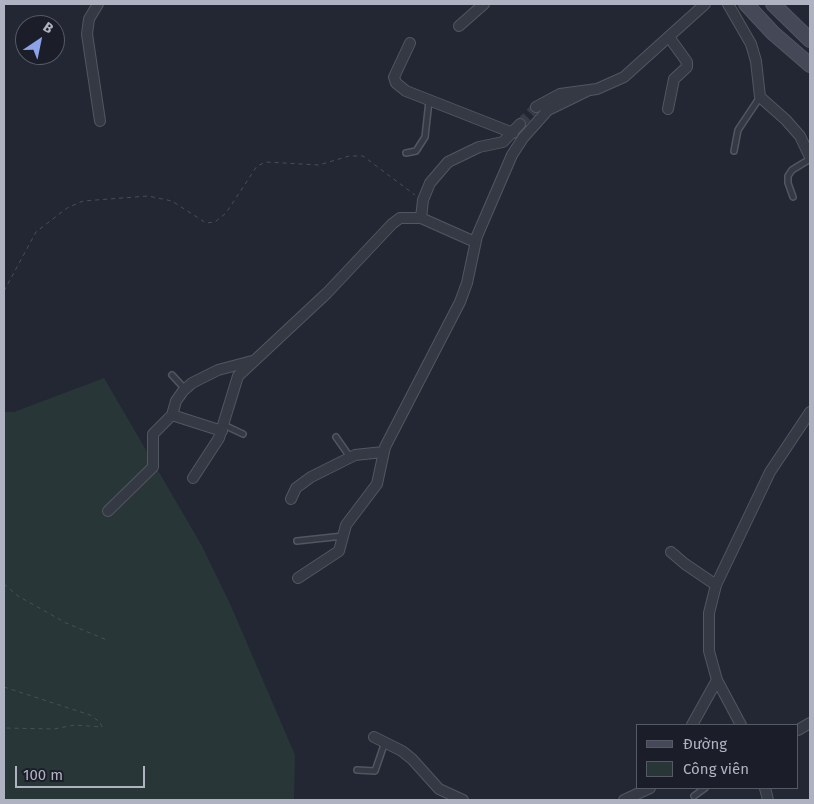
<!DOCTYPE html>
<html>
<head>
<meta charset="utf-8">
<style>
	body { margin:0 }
	#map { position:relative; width:814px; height:804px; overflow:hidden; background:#222733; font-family:"Fira Sans",sans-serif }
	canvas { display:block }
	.frame { position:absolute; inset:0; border:5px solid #afb3c1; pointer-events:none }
	.legend { position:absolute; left:636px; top:724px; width:162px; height:65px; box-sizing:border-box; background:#1b1e29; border:1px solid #565a66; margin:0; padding:6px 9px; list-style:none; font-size:15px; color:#afb3c1 }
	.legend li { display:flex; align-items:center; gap:10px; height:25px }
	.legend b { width:25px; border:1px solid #565a66 }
	.north { position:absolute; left:15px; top:15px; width:50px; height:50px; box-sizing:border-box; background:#1b1e29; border:1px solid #565a66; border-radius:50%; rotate:34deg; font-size:14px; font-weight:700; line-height:20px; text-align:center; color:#afb3c1 }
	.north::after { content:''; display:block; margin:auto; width:18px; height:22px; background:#8ca2e9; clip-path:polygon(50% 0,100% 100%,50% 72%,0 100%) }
	.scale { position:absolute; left:15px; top:766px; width:130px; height:22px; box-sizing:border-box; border:2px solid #afb3c1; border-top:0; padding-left:6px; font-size:15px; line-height:18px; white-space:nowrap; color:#afb3c1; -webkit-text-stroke:4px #1b1e29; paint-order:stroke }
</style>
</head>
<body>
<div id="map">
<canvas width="814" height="804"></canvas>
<div class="frame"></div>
<ul class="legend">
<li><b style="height:6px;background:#444857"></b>Đường</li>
<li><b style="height:14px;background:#283638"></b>Công viên</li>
</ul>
<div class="north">B</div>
<div class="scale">100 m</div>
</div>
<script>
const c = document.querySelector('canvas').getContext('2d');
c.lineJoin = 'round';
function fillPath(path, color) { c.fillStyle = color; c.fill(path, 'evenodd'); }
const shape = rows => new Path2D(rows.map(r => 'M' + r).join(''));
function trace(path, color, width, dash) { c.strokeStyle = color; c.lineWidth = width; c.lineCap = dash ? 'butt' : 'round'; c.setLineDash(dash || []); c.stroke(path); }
const green = shape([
	[104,378,202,546,231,606,295,755,294,800,4,800,4,412,14,412]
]);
const minorTunnel = shape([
	[520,124,536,107]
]);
const path = shape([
	[4,291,36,232,67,208,83,201,148,196,172,201,206,223,215,222,226,213,257,166,266,162,319,165,349,156,363,156,415,195],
	[4,584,18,596,66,623,107,640],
	[4,687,90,715,100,722,102,727,75,725,54,729,4,728]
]);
const service = shape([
	[734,151,738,130,760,97],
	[406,153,416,151,425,137,429,101],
	[793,197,788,183,788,176,792,170,810,159],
	[172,375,185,389],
	[224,425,243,434],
	[336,437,350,457],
	[297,541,343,536],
	[357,770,375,771,385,742],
	[694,796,705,788]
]);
const minor = shape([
	[98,4,89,19,87,34,100,121],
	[728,4,751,44,756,61,760,97,786,120,800,136,810,157],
	[459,26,484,4],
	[410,43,394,77,396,83,406,91,513,133],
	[536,107,560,94,597,89,624,77,705,4],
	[668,109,674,79,687,67,687,62,669,37],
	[421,218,423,200,430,183,448,162,479,147,503,142,520,124],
	[172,415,222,431],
	[193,478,219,438,238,376,327,293,392,224,400,218,421,218,475,242],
	[291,499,296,488,311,477,355,455,383,452],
	[108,511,153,467,153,434,172,415,176,401,183,391,192,383,218,370,252,361],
	[671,552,685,564,716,585],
	[298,578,339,551,346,525,377,484,385,447,460,302,467,283,477,236,512,155,523,138,548,110,589,90],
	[692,725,717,680],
	[741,725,717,680,709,651,709,613,716,585,770,472,810,412],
	[798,730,810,723],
	[374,737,402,751,412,759,439,789,463,800],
	[765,788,768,800],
	[624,800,650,788]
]);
const secondary = shape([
	[746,4,773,33,810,65],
	[773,4,810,40]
]);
fillPath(green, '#283638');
trace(minorTunnel, '#373c48', 10, [10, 5]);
trace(service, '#525662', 8);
trace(minor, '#525662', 12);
trace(secondary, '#525662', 16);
trace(path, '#455156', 1, [4, 4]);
trace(service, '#353944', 5);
trace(minor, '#353944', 10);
trace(secondary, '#444857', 14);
</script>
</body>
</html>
